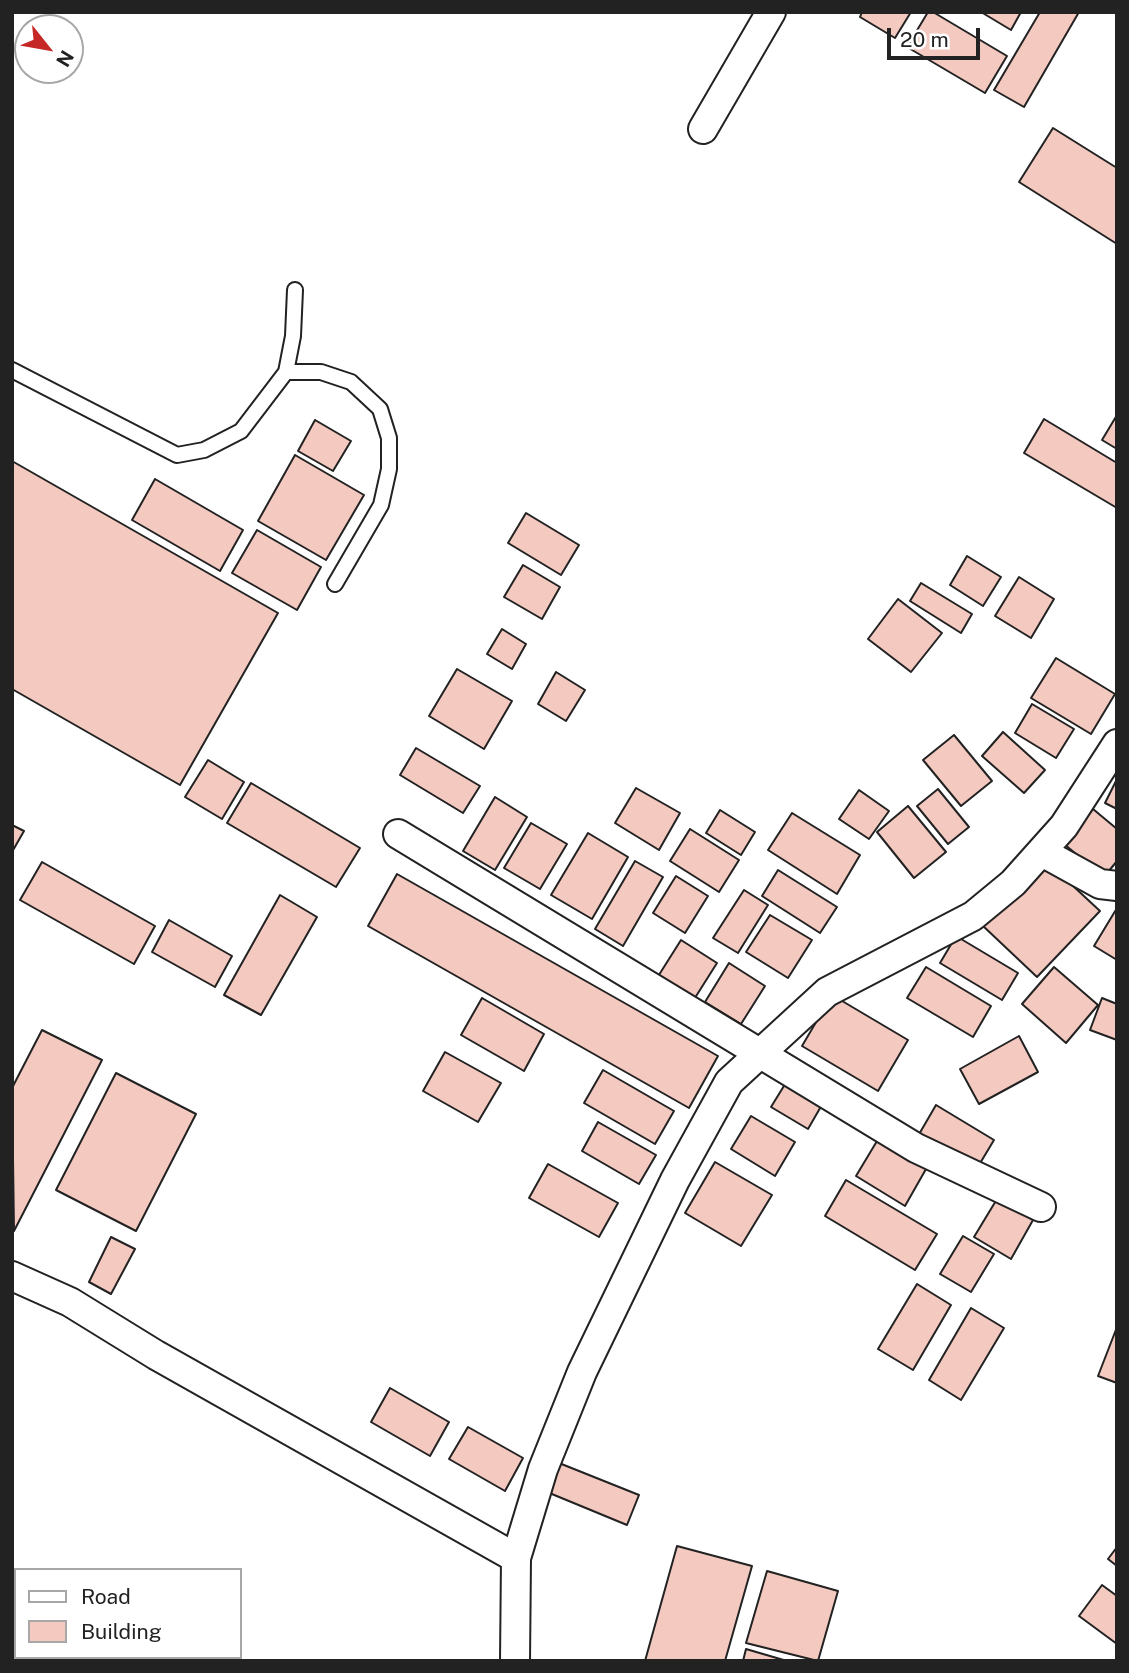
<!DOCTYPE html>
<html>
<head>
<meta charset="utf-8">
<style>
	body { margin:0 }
	#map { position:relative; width:1129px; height:1673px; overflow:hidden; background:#fff; font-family:"Public Sans",sans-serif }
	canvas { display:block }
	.frame { position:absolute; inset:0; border:14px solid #222; pointer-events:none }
	.legend { position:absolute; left:14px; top:1568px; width:228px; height:91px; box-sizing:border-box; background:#fff; border:2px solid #a7a7a7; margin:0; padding:9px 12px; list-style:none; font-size:21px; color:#222 }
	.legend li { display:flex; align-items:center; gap:14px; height:35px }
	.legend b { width:35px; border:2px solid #a7a7a7 }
	.north { position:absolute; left:14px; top:14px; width:70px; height:70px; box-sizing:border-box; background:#fff; border:2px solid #a7a7a7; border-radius:50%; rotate:121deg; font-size:19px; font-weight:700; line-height:28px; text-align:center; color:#222 }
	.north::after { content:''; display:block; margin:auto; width:24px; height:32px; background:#c62828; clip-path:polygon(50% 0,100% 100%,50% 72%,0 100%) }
	.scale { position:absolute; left:887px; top:28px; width:93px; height:32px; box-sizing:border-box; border:4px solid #222; border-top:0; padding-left:9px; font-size:21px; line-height:24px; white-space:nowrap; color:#222; -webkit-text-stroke:5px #fff; paint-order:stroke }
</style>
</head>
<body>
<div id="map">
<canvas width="1129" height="1673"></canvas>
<div class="frame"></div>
<ul class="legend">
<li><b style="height:9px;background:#fff"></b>Road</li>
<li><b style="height:19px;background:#f3c9c0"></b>Building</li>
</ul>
<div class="north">N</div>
<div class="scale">20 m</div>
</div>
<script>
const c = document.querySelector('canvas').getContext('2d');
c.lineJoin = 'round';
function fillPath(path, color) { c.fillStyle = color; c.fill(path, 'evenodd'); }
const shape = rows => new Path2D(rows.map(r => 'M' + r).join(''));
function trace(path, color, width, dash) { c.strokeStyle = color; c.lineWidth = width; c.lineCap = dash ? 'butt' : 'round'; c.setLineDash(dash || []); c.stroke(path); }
const building = shape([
	[862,12,911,12,895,38,860,17,862,12],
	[928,12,933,12,1007,56,985,93,907,47,928,12],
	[981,12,1021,12,1011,30,981,12],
	[1040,12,1079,12,1024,107,994,90,1040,12],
	[1053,128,1117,168,1117,244,1019,182,1053,128],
	[1117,415,1117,449,1102,440,1117,415],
	[1044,419,1117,463,1117,508,1024,453,1044,419],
	[315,420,351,441,333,471,298,451,315,420],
	[295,455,364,495,326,560,258,521,295,455],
	[12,461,278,613,180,785,12,689,12,461],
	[155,479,243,530,220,571,132,520,155,479],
	[526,513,579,545,561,575,508,543,526,513],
	[257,530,321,567,297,610,232,573,257,530],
	[967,556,1001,577,983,606,950,585,967,556],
	[523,565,560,587,542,619,504,597,523,565],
	[1019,577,1054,599,1031,638,995,616,1019,577],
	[921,583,972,614,961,633,910,601,921,583],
	[898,599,942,633,911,672,868,639,898,599],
	[502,629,526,644,512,669,487,654,502,629],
	[1056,658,1115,694,1091,734,1031,698,1056,658],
	[457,669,512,701,484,749,429,716,457,669],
	[556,672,585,690,566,721,538,704,556,672],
	[1032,704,1074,729,1056,758,1015,733,1032,704],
	[1003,732,1045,770,1024,793,982,756,1003,732],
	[954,735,992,781,961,806,923,760,954,735],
	[416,748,480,786,463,813,400,775,416,748],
	[208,760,244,782,222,819,185,797,208,760],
	[1117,779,1117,809,1105,803,1117,779],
	[251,783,360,848,336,887,227,823,251,783],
	[636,788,680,813,659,850,615,823,636,788],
	[938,789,969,827,948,844,917,806,938,789],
	[859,790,889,811,869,839,839,819,859,790],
	[495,797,527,817,495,870,463,851,495,797],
	[908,806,946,852,914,878,877,832,908,806],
	[1093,809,1117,829,1117,861,1104,877,1064,844,1093,809],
	[720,810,755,832,741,855,706,833,720,810],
	[792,813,860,855,837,894,768,850,792,813],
	[531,823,567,844,540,889,504,868,531,823],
	[12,825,24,831,12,852,12,825],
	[690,829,739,860,719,892,670,861,690,829],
	[588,833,628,857,592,919,551,895,588,833],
	[1044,859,1100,911,1037,977,982,925,1044,859],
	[635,861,663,877,623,946,595,929,635,861],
	[42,862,155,926,134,964,20,900,42,862],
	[778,870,837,907,820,933,762,896,778,870],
	[397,874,718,1056,689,1108,368,926,397,874],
	[676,876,708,896,685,933,653,913,676,876],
	[744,890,768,905,738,953,713,938,744,890],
	[280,895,317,917,261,1015,224,995,280,895],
	[1117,908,1117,960,1094,946,1117,908],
	[770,915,812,940,788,978,746,952,770,915],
	[169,920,232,956,215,987,152,952,169,920],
	[956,936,1018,973,1002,1000,940,963,956,936],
	[681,940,717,963,693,1001,657,978,681,940],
	[729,963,765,986,741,1024,705,1002,729,963],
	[926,967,991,1006,973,1037,907,998,926,967],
	[1054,967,1098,1005,1066,1043,1022,1004,1054,967],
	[832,995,908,1040,878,1091,802,1046,832,995],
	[482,998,544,1034,524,1071,461,1035,482,998],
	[1102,998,1117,1004,1117,1040,1090,1030,1102,998],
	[42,1030,102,1060,14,1231,12,1088,42,1030],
	[1019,1036,1038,1072,979,1104,960,1069,1019,1036],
	[445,1052,501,1083,478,1122,423,1091,445,1052],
	[603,1070,674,1111,655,1144,584,1103,603,1070],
	[116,1073,196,1114,136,1231,56,1190,116,1073],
	[787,1081,823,1103,808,1129,771,1107,787,1081],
	[936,1105,994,1140,976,1170,918,1136,936,1105],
	[751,1116,795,1142,775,1176,731,1149,751,1116],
	[598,1122,656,1155,639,1184,582,1151,598,1122],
	[877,1141,926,1169,905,1206,856,1176,877,1141],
	[715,1162,772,1195,741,1246,685,1213,715,1162],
	[548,1164,618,1203,599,1237,529,1198,548,1164],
	[846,1180,937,1234,915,1270,825,1216,846,1180],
	[997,1199,1033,1220,1011,1259,974,1237,997,1199],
	[963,1236,994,1254,971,1292,940,1274,963,1236],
	[111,1237,135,1249,111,1294,89,1282,111,1237],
	[917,1284,951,1305,913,1370,878,1349,917,1284],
	[971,1308,1004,1328,961,1400,929,1380,971,1308],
	[1117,1327,1117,1383,1098,1376,1117,1327],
	[390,1388,449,1422,430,1456,371,1422,390,1388],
	[468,1427,523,1458,505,1491,449,1459,468,1427],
	[559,1463,639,1495,627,1525,547,1492,559,1463],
	[677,1546,752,1566,725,1661,645,1661,677,1546],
	[1117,1547,1117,1566,1108,1559,1117,1547],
	[767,1571,838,1591,818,1661,746,1643,767,1571],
	[1102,1585,1117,1596,1117,1644,1079,1616,1102,1585],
	[746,1649,787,1661,743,1661,746,1649]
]);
const lane = shape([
	[12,370,177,455,204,450,241,431,286,372,293,336,295,290],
	[286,372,321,372,351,382,380,409,389,438,389,469,381,505,335,584]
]);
const street = shape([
	[703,129,771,12],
	[398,834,916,1148,1041,1207],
	[1042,852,1100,884,1117,886],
	[12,1276,70,1302,156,1355,516,1558],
	[515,1661,516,1558,543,1469,582,1372,675,1180,729,1082,827,992,973,916,1013,883,1064,826,1117,744]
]);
fillPath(building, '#f3c9c0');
trace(building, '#222', 2);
trace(lane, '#222', 18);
trace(street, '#222', 32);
trace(lane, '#fff', 14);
trace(street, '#fff', 28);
</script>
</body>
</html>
